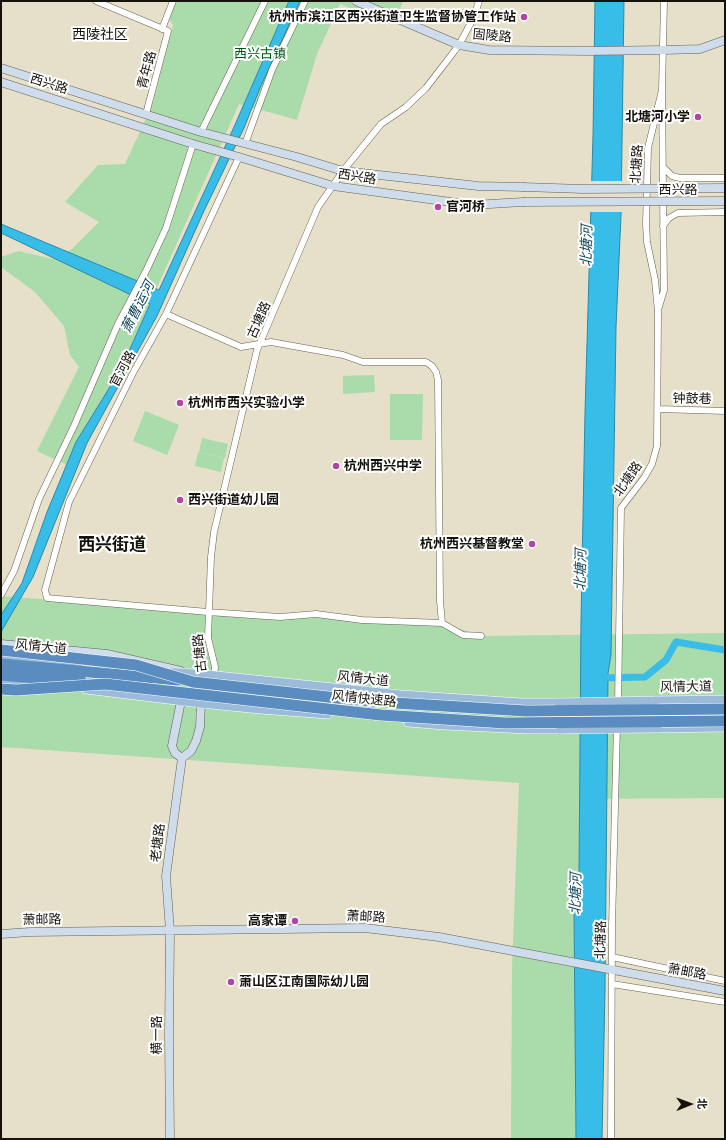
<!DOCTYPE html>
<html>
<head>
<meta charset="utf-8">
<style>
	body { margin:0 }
	#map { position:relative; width:726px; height:1140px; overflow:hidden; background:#e6e0ca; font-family:Quicksand,"Noto Sans SC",sans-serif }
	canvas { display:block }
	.frame { position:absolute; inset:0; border:2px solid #15120b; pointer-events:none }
	.north { position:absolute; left:670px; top:1084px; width:40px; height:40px; -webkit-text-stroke:3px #fff; paint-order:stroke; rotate:89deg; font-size:11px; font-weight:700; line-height:16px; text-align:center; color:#15120b }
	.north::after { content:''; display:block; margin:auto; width:14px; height:18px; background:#15120b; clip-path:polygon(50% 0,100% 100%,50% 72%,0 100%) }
</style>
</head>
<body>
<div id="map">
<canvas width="726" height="1140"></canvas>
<div class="frame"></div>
<div class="north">北</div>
</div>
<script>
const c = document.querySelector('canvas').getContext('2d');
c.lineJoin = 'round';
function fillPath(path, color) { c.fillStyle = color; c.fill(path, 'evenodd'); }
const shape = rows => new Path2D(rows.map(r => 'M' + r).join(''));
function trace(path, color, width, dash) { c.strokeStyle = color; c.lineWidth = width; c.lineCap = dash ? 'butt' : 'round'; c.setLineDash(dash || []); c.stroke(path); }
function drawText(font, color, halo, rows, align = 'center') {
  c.font = font + ' Quicksand,"Noto Sans SC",sans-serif'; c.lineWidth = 4; c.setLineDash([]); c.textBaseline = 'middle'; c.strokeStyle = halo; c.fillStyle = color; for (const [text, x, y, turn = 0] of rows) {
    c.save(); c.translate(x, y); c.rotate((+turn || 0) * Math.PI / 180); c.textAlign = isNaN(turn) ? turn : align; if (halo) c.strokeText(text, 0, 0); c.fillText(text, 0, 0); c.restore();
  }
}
const green = shape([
	[175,1,403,1,399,12,390,24,340,4,317,54,297,120,239,104,76,469,37,451,79,367,70,355,64,326,35,292,1,267,1,257,18,251,53,259,72,249,99,222,65,202,98,165,125,164,152,106,172,30,173,25,169,19],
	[374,375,375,392,343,394,343,376],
	[390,394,423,394,422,440,390,440],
	[145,411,179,425,167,455,133,441],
	[202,438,228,444,225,458,199,452],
	[198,452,224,458,221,472,195,466],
	[1,596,280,617,316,614,442,623,481,636,725,633,725,798,580,799,579,875,574,910,576,1139,511,1139,512,968,519,783,1,747]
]);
const water = shape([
	[289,1,300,1,260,88,244,128,203,213,157,316,87,443,33,577,1,632,1,615,22,583,47,512,76,442,121,369,150,304,1,233,1,224,159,290,234,127,289,1],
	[595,1,624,1,621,215,616,327,611,655,608,673,605,990,602,1139,576,1139,574,910,579,875,581,621,585,412,593,136,595,1]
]);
const pier = shape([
	[590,181,623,181,623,212,589,212]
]);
const canal = shape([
	[599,678,645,677,666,660,676,642,725,650]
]);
const street = shape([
	[96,1,168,31,146,114],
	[162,29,173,1],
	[201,132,265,1],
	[245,144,272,70,305,1],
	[239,157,166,314,134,371,69,502,45,590,47,598,208,612,280,617,316,614,362,620,442,623],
	[663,167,672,176,680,178,725,178],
	[663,226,669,218,678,213,725,212],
	[659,307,664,290,662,90,664,1],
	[166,314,241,347,271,342,343,355,363,362,426,362,432,366,436,372,438,380,440,601,442,623,463,635,481,636],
	[658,409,725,411],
	[1,595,14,571,39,499,74,426,118,324,147,269,166,228,193,144],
	[214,678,215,667,208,638,211,557,214,532,257,350,318,207,343,171,381,124,406,107,426,88,443,66,459,45,474,17,479,1],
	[618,705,621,508,644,478,652,464,657,446,658,312,655,280,647,242,646,224,648,148,662,90],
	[612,957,725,981],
	[612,984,725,1002],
	[611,1139,612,926,617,725]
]);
const secondary = shape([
	[356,1,459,45,489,50,587,51,664,50,700,49,725,40],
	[1,68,201,132,297,157,343,171,478,186,523,187],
	[1,82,193,144,239,157,333,186,473,205,523,202],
	[1,644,107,654,181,671],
	[181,701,172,746,175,753,182,758,191,751,196,741,200,727,201,703],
	[1,934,30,932,365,928,439,937,725,991],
	[170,1139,169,1035,170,931,166,876,182,758]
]);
const primary = shape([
	[1,656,78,664],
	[172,673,197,674,401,695,521,703,559,703],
	[1,681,37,685],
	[86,689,201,703,260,709,328,714],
	[655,701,725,700],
	[408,722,444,725,528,729,561,729],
	[657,728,725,727]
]);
const highway = shape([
	[1,664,178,680],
	[1,675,82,682]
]);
const secondaryBridge = shape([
	[523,187,583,189,725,188],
	[523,202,725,201]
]);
const primaryBridge = shape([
	[559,703,655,701],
	[561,729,657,728]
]);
const highwayBridge = shape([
	[1,650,136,665,193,682,337,698,395,703,526,711,725,709],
	[1,689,16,690,105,684,381,715,505,723,725,721]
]);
const markers = [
	[524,17,4,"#b045a5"],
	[698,117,4,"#b045a5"],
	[438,207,4,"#b045a5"],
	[180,403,4,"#b045a5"],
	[336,466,4,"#b045a5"],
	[180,500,4,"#b045a5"],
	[532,544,4,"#b045a5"],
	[295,921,4,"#b045a5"],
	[231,982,4,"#b045a5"]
];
const poiNames = [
	["杭州市滨江区西兴街道卫生监督协管工作站",516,17,"right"],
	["北塘河小学",690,117,"right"],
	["官河桥",446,207],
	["杭州市西兴实验小学",188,403],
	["杭州西兴中学",344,466],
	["西兴街道幼儿园",188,500],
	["杭州西兴基督教堂",524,544,"right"],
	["高家谭",287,921,"right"],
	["萧山区江南国际幼儿园",239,982]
];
const streetNames = [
	["固陵路",492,36,5],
	["青年路",147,70,-75],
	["西兴路",49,84,17],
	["北塘路",637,164,-86],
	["西兴路",357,177,9],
	["西兴路",678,190],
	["古塘路",259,320,-66],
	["官河路",123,369,-62],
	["钟鼓巷",692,399,1],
	["北塘路",628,479,-55],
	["风情大道",41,647,6],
	["古塘路",200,653,-96],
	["风情大道",363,679,6],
	["风情大道",686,687,-1],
	["风情快速路",364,699,6],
	["老塘路",158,843,-83],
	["萧邮路",366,917,3],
	["萧邮路",42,920,-1],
	["北塘路",601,940,-89],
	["萧邮路",687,972,10],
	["横一路",157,1035,-90]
];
const parkNames = [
	["西兴古镇",260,54]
];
const neighbourhoodNames = [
	["西陵社区",100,35]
];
const waterNames = [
	["北塘河",587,246,-89],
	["萧曹运河",138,307,-63],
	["北塘河",581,570,-89],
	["北塘河",576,894,-89]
];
const districtNames = [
	["西兴街道",112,545]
];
fillPath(green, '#aadbab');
fillPath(water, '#38bce8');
trace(water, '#2e89a6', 1);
fillPath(pier, '#e6e0ca');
trace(canal, '#38bce8', 7);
trace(street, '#66604d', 7);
trace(secondary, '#66604d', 9);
trace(primary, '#fff', 10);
trace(highway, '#fff', 12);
trace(street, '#fff', 6);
trace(secondary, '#cedcec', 8);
trace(primary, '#9cbad9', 9);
trace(highway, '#5a8cc0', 11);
trace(secondaryBridge, '#66604d', 9, []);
trace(primaryBridge, '#fff', 10, []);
trace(highwayBridge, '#fff', 12, []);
trace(secondaryBridge, '#cedcec', 8);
trace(primaryBridge, '#9cbad9', 9);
trace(highwayBridge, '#5a8cc0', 11);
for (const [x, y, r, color] of markers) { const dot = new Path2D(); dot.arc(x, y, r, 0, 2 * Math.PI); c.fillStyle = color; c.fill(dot); trace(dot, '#fff', 1.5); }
drawText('bold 13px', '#15120b', '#fff', poiNames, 'left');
drawText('13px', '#15120b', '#fff', streetNames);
drawText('13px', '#005714', '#fff', parkNames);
drawText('14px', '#15120b', '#fff', neighbourhoodNames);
drawText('italic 14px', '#14495c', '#fff', waterNames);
drawText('bold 17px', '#15120b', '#fff', districtNames);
</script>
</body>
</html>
